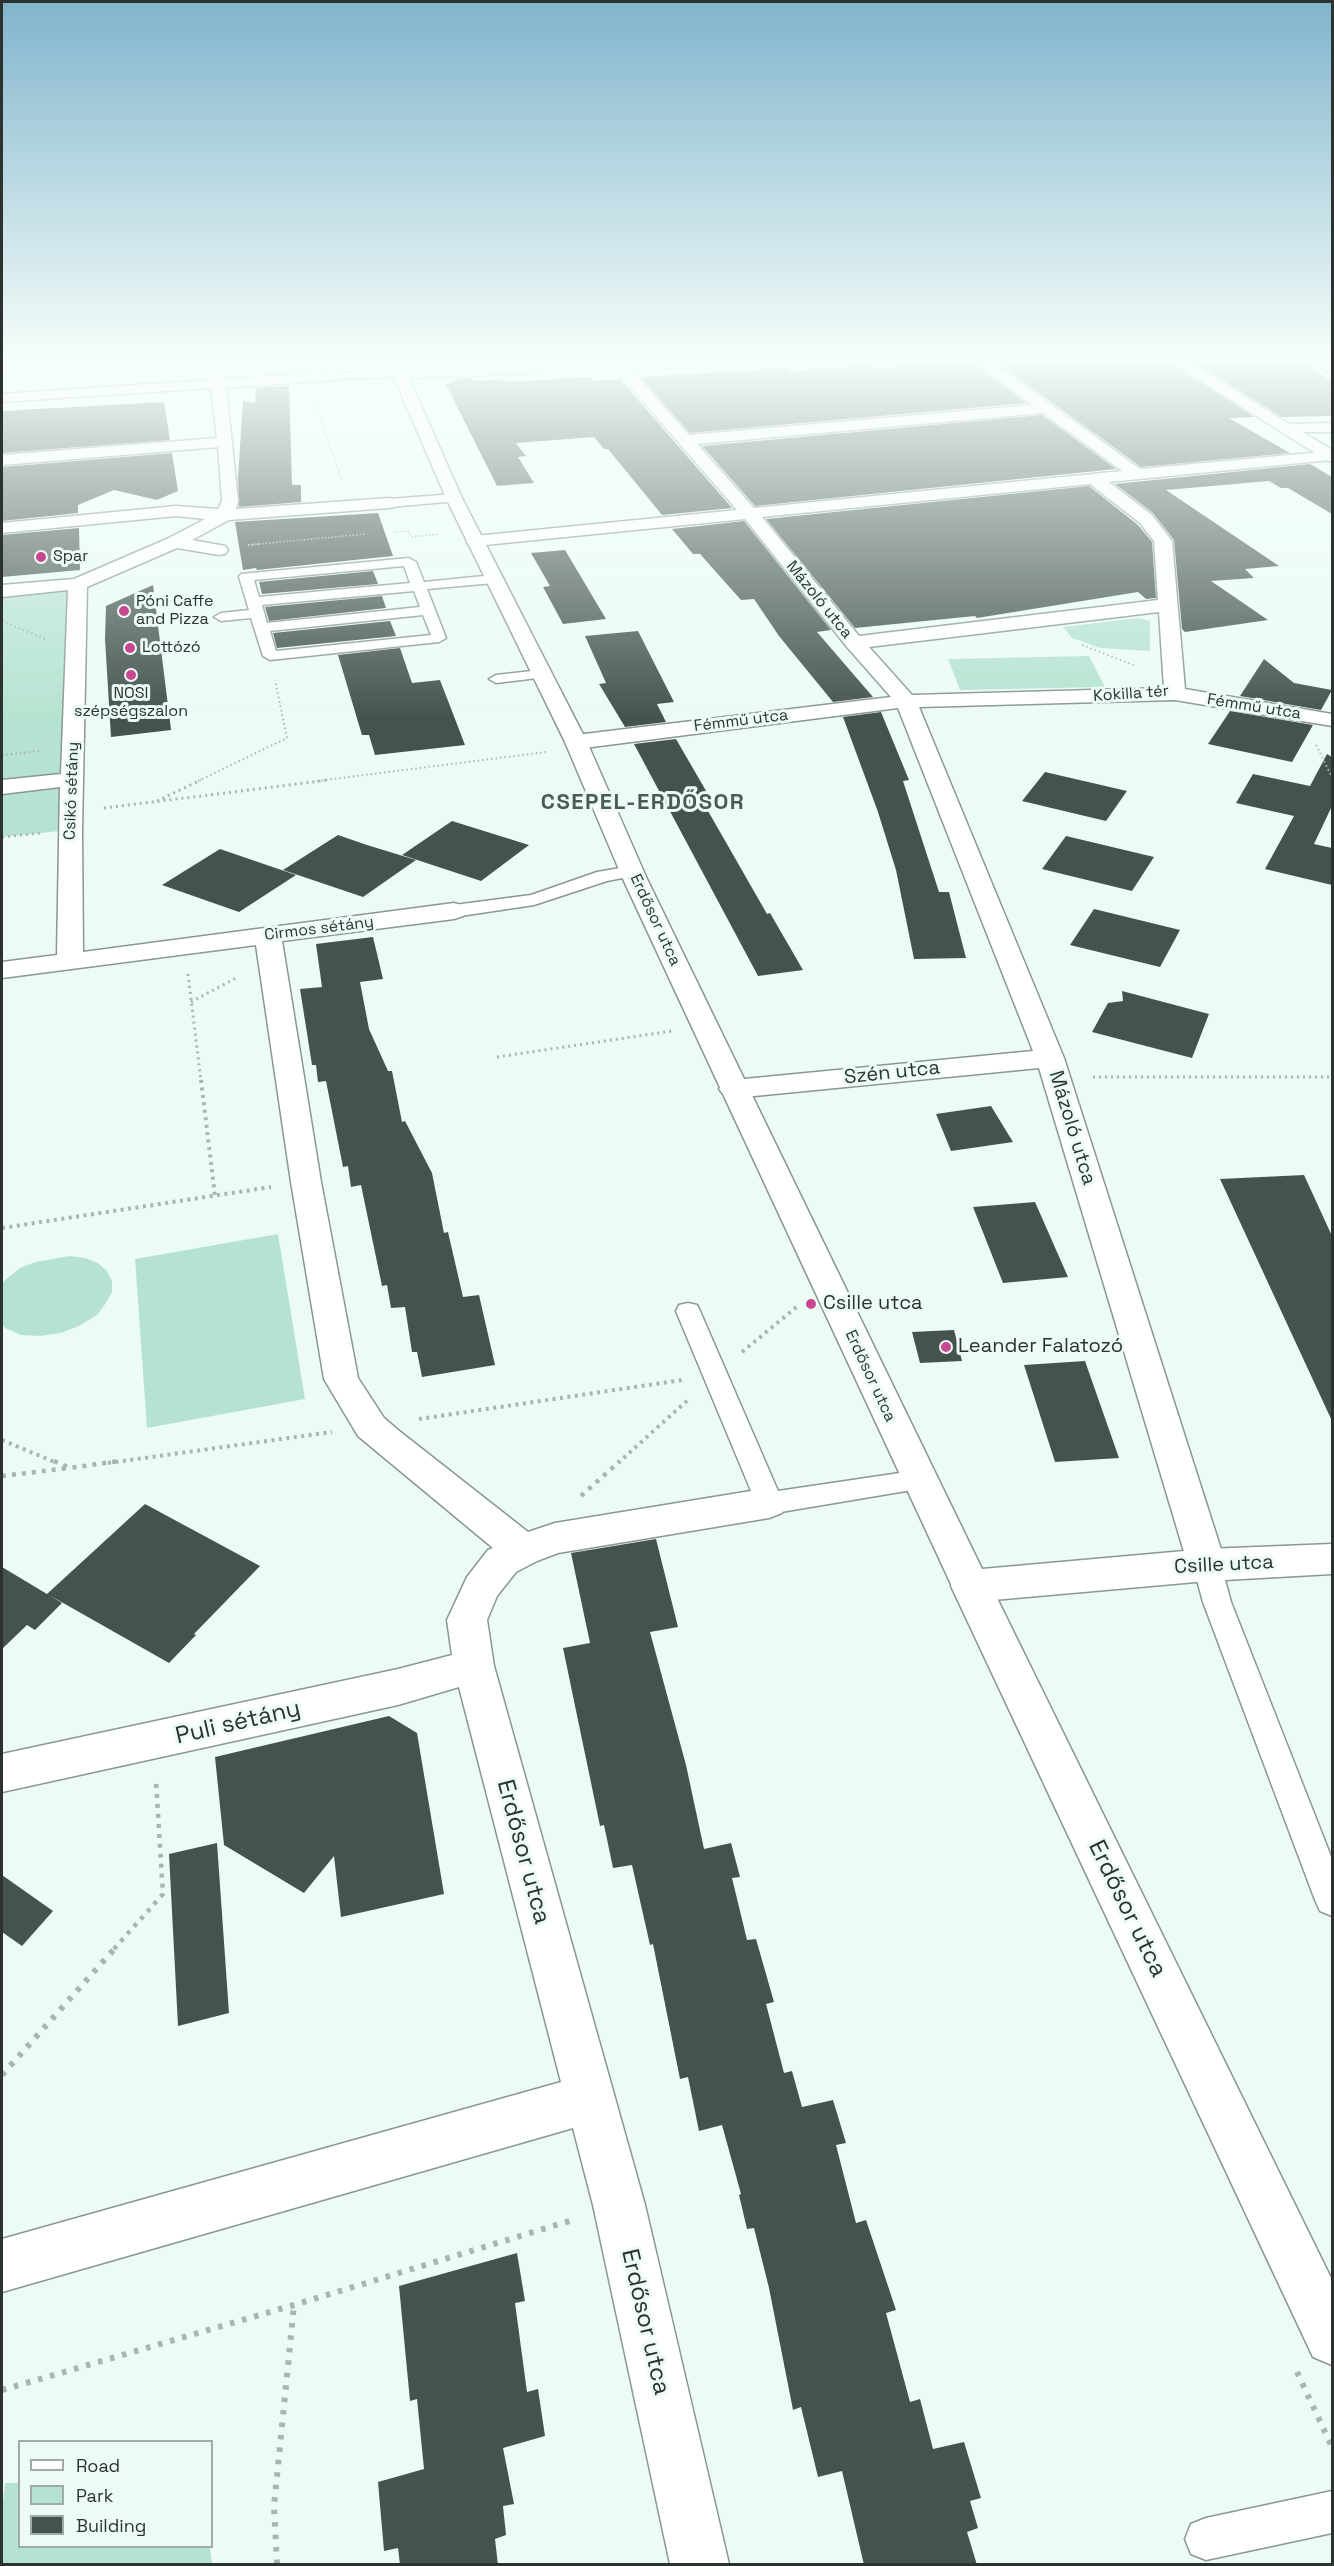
<!DOCTYPE html>
<html>
<head>
<meta charset="utf-8">
<style>
	body { margin:0 }
	#map { position:relative; width:1334px; height:2566px; overflow:hidden; background:#ecfcf5; font-family:"Space Grotesk",sans-serif }
	canvas { display:block }
	.frame { position:absolute; inset:0; border:3px solid #2c3230; pointer-events:none }
	.legend { position:absolute; left:18px; top:2440px; width:195px; height:108px; box-sizing:border-box; background:#ecfcf5; border:2px solid #9faba6; margin:0; padding:8px 10px; list-style:none; font-size:18px; color:#2c3230 }
	.legend li { display:flex; align-items:center; gap:12px; height:30px }
	.legend b { width:30px; border:2px solid #9faba6 }
</style>
</head>
<body>
<div id="map">
<canvas width="1334" height="2566"></canvas>
<div class="frame"></div>
<ul class="legend">
<li><b style="height:8px;background:#fff"></b>Road</li>
<li><b style="height:16px;background:#b6e3d1"></b>Park</li>
<li><b style="height:16px;background:#45534d"></b>Building</li>
</ul>
</div>
<script>
const c = document.querySelector('canvas').getContext('2d');
c.lineJoin = 'round';
function fillPath(path, color) { c.fillStyle = color; c.fill(path, 'evenodd'); }
const shape = rows => new Path2D(rows.map(r => 'M' + r).join(''));
function trace(path, color, width, dash) { c.strokeStyle = color; c.lineWidth = width; c.lineCap = dash ? 'butt' : 'round'; c.setLineDash(dash || []); c.stroke(path); }
function drawText(font, color, halo, rows, align = 'center') {
  c.font = font + ' "Space Grotesk",sans-serif'; c.lineWidth = 6; c.setLineDash([]); c.textBaseline = 'middle'; c.strokeStyle = halo; c.fillStyle = color; for (const [text, x, y, turn = 0] of rows) {
    c.save(); c.translate(x, y); c.rotate((+turn || 0) * Math.PI / 180); c.textAlign = isNaN(turn) ? turn : align; if (halo) c.strokeText(text, 0, 0); c.fillText(text, 0, 0); c.restore();
  }
}
const green = shape([
	[78,584,70,830,2,837,2,591],
	[1138,618,1150,621,1150,651,1100,648,1072,638,1063,627],
	[1089,656,1105,687,960,690,948,659],
	[278,1234,305,1399,147,1428,135,1259],
	[69,1256,85,1258,98,1263,107,1271,112,1281,112,1292,106,1303,97,1315,81,1325,61,1333,40,1336,21,1335,5,1328,2,1324,2,1284,5,1280,20,1268,36,1262],
	[5,2483,19,2483,20,2546,210,2547,212,2564,2,2564,2,2513]
]);
const building = shape([
	[968,359,1026,403,690,433,640,377,786,368,789,371,870,365,874,369],
	[992,359,1164,359,1254,417,1229,418,1290,453,1141,467],
	[1188,359,1296,359,1332,381,1332,416,1282,417],
	[591,377,593,381,620,379,732,508,662,515,608,449,604,449,594,437,516,443,526,456,518,457,534,483,497,486,446,385,458,378,472,378,474,381,502,379,504,382],
	[289,386,292,485,301,485,301,502,239,507,238,477,243,401,255,403,256,388],
	[164,402,170,440,2,453,2,411],
	[1042,415,1116,469,755,506,702,446],
	[172,453,178,491,157,500,114,490,78,505,78,513,2,521,2,467],
	[1310,464,1332,477,1332,514,1288,488,1281,488,1269,481,1166,490,1279,566,1245,569,1254,578,1211,581,1268,620,1185,632,1182,629,1174,540,1153,513,1115,484],
	[1089,486,1138,525,1152,542,1156,598,1146,599,1138,592,977,618,975,616,855,628,766,519],
	[378,513,393,556,257,570,256,568,243,570,235,522],
	[744,521,831,630,817,632,873,697,833,702,779,636,754,599,741,600,700,554,693,554,672,529],
	[79,528,80,570,2,577,2,535],
	[565,550,606,619,563,624,543,587,550,586,531,553],
	[373,571,378,584,262,594,259,582],
	[153,585,171,730,111,737,105,639,106,606],
	[382,596,386,608,269,621,265,607],
	[390,621,396,636,277,648,273,633],
	[638,631,674,702,657,704,666,722,625,727,599,684,606,683,585,636],
	[400,648,412,683,440,680,465,745,375,755,369,735,362,735,338,655],
	[1264,659,1294,683,1332,690,1321,710,1240,696],
	[1230,711,1313,725,1292,762,1208,744],
	[881,712,909,780,903,781,939,892,949,892,966,958,914,959,896,870,878,812,843,717],
	[676,739,709,796,700,797,767,914,770,913,803,970,758,976,634,744],
	[1327,754,1332,757,1332,806,1314,844,1332,848,1332,885,1265,869,1294,816,1236,803,1253,774,1310,786],
	[1045,772,1127,791,1106,821,1022,801],
	[452,821,529,845,481,881,402,855],
	[338,835,367,845,416,860,363,897,283,870],
	[1066,836,1154,857,1132,891,1042,869],
	[220,849,296,875,239,912,162,885],
	[1094,909,1180,930,1160,967,1070,945],
	[373,937,383,979,360,982,369,1029,388,1071,392,1071,402,1122,405,1121,432,1173,444,1233,448,1232,463,1297,479,1295,495,1365,422,1377,417,1352,412,1352,405,1307,391,1308,387,1285,382,1286,361,1185,351,1187,348,1166,343,1167,326,1081,318,1082,316,1065,312,1065,300,989,322,987,316,944],
	[1122,991,1209,1014,1192,1058,1092,1032,1108,1003,1123,1001],
	[991,1106,1013,1142,951,1151,936,1114],
	[1304,1175,1332,1236,1332,1421,1220,1179],
	[1035,1202,1068,1277,1003,1283,973,1207],
	[954,1330,962,1361,920,1363,912,1332],
	[1085,1361,1119,1458,1055,1462,1024,1365],
	[145,1504,260,1566,194,1634,196,1635,169,1663,49,1595,62,1603,35,1630,27,1625,2,1649,2,1567,47,1594],
	[656,1539,678,1627,650,1632,686,1765,704,1849,731,1843,740,1877,732,1878,747,1940,756,1939,774,2002,766,2004,784,2073,792,2071,802,2107,833,2100,846,2143,836,2145,856,2223,866,2220,896,2310,886,2313,910,2402,920,2399,933,2449,964,2442,981,2498,970,2501,978,2528,967,2532,977,2565,864,2565,842,2471,818,2477,801,2407,793,2410,769,2288,754,2228,747,2229,739,2195,741,2194,722,2125,699,2131,688,2077,680,2079,653,1944,650,1945,632,1865,613,1868,604,1825,600,1826,563,1648,590,1643,571,1553],
	[389,1716,417,1733,444,1894,341,1917,334,1856,304,1893,224,1845,215,1757],
	[217,1843,229,2013,178,2026,169,1854],
	[2,1875,53,1911,22,1946,2,1932],
	[517,2253,525,2301,515,2303,527,2392,538,2389,545,2436,503,2448,514,2504,503,2506,506,2535,495,2539,498,2565,400,2565,398,2548,384,2551,378,2482,424,2469,417,2399,410,2401,399,2286]
]);
const pathFar5 = shape([
	[89,359,109,363],
	[104,360,129,361],
	[314,402,342,480],
	[394,532,408,531,411,537,439,534],
	[248,545,366,534]
]);
const pathFar4 = shape([
	[248,545,261,544],
	[2,621,45,639],
	[1082,645,1136,666],
	[1316,745,1332,777],
	[2,755,40,751],
	[198,781,287,738,275,680],
	[317,781,546,752]
]);
const pathFar3 = shape([
	[157,801,201,780],
	[104,808,329,780],
	[2,837,40,833],
	[188,974,201,1081],
	[191,1002,238,977],
	[497,1057,672,1031],
	[1093,1077,1332,1077]
]);
const pathFar2 = shape([
	[201,1080,215,1196],
	[2,1228,271,1187],
	[742,1352,799,1305],
	[419,1419,682,1380],
	[2,1440,57,1463],
	[108,1463,332,1432],
	[618,1463,689,1399]
]);
const pathFar1 = shape([
	[54,1461,70,1468,119,1461],
	[2,1476,69,1468],
	[581,1496,620,1461],
	[114,1949,163,1894,156,1781]
]);
const path = shape([
	[2,2075,116,1947],
	[1297,2372,1332,2447],
	[2,2390,294,2305,576,2219],
	[277,2564,274,2506,294,2305]
]);
const service = shape([
	[321,359,331,359,338,373,401,371,406,374,401,377,334,379,329,376,321,359],
	[454,494,458,495,458,501,389,507,383,503,389,499,454,494],
	[409,558,416,562,424,582,494,575,501,579,494,583,427,589,446,638,439,642,270,660,263,656,251,618,221,621,214,617,221,613,249,610,239,577,241,574,409,558],
	[404,566,410,583,259,597,254,580,404,566],
	[414,591,420,607,267,623,262,605,414,591],
	[423,615,431,635,276,651,270,631,423,615],
	[541,670,548,674,546,677,496,683,489,679,496,675,541,670],
	[632,866,638,867,641,871,638,875,607,881,534,905,454,917,447,915,445,911,447,907,454,905,531,895,597,872,632,866],
	[688,1303,697,1305,700,1311,778,1491,920,1470,930,1473,933,1480,930,1487,769,1514,759,1510,676,1311,679,1305,688,1303],
	[1207,1554,1217,1557,1221,1565,1231,1602,1332,1859,1332,1916,1320,1911,1315,1900,1203,1602,1193,1565,1197,1557,1207,1554],
	[1332,2491,1332,2533,1206,2560,1191,2554,1185,2539,1191,2524,1206,2518,1332,2491]
]);
const minor = shape([
	[203,359,217,359,224,379,334,372,341,376,334,380,226,388,238,501,236,509,389,498,395,499,397,503,395,507,389,508,229,520,192,540,225,546,228,550,225,554,219,555,177,548,87,587,82,830,83,952,454,903,463,906,467,911,463,916,454,919,282,941,321,1182,358,1378,384,1418,398,1430,528,1532,555,1523,769,1488,782,1493,788,1503,782,1513,769,1518,558,1553,537,1561,516,1572,497,1596,487,1620,494,1666,645,2205,729,2564,670,2564,593,2205,573,2128,2,2292,2,2239,561,2082,459,1687,398,1705,2,1792,2,1754,398,1669,452,1655,447,1620,467,1577,488,1550,493,1548,358,1436,324,1379,291,1182,256,945,2,978,2,962,57,955,60,787,2,794,2,780,61,774,68,590,2,597,2,585,74,579,169,538,205,519,176,516,2,533,2,523,176,506,218,509,222,501,218,447,2,465,2,455,217,438,211,388,2,402,2,394,210,380,203,359],
	[972,359,988,359,1140,469,1332,451,1332,459,1330,460,1109,482,1152,515,1172,541,1185,689,1332,714,1332,726,1175,700,919,707,1064,1058,1226,1565,1221,1576,1207,1581,1193,1576,1188,1565,1039,1068,734,1098,724,1095,719,1089,724,1083,734,1080,1033,1051,898,708,576,749,568,747,565,742,568,737,576,735,891,697,847,647,745,519,475,546,469,545,466,541,469,537,475,536,737,510,615,369,613,366,615,363,625,363,689,435,1032,405,972,359],
	[1043,413,1122,471,754,508,697,444,1043,413],
	[1090,484,1140,523,1154,541,1158,600,859,636,762,517,1090,484],
	[1159,612,1164,688,912,695,869,647,1159,612],
	[1314,359,1330,359,1332,362,1332,373,1327,372,1314,359],
	[1290,424,1332,423,1332,432,1285,432,1282,429,1285,426,1290,424],
	[971,1570,985,1575,991,1586,1332,2280,1332,2365,1313,2357,951,1586,957,1575,971,1570]
]);
const tertiary = shape([
	[386,359,400,359,405,370,670,359,791,359,784,363,409,378,462,498,587,742,647,879,982,1569,1207,1549,1332,1544,1332,1574,1207,1581,971,1602,957,1597,623,879,565,742,446,498,386,359],
	[1166,359,1183,359,1332,450,1332,462,1326,460,1166,359]
]);
const markers = [
	[41,557,6,"#c84790"],
	[124,611,6,"#c84790"],
	[130,648,6,"#c84790"],
	[131,675,6,"#c84790"],
	[811,1304,6,"#c84790"],
	[946,1347,6,"#c84790"]
];
const farPoinames = [
	["Spar",53,557],
	["Póni Caffe",136,602],
	["and Pizza",136,620],
	["Lottózó",142,648],
	["NOSI",131,694,"center"],
	["szépségszalon",131,712,"center"]
];
const farStreetnames = [
	["Mázoló utca",819,600,51],
	["Kokilla tér",1131,694,-4],
	["Fémmű utca",1254,707,9],
	["Fémmű utca",741,721,-7],
	["Csikó sétány",72,791,-88],
	["Erdősor utca",655,920,65],
	["Cirmos sétány",319,929,-7],
	["Erdősor utca",870,1376,65]
];
const streetNames = [
	["Szén utca",892,1073,-6],
	["Mázoló utca",1072,1128,73],
	["Csille utca",1224,1565,-3]
];
const poiNames = [
	["Csille utca",823,1304],
	["Leander Falatozó",958,1347]
];
const farDistrictnames = [
	["CSEPEL-ERDŐSOR",643,803]
];
const nearStreetnames = [
	["Puli sétány",238,1723,-13],
	["Erdősor utca",523,1852,75],
	["Erdősor utca",1127,1909,64],
	["Erdősor utca",645,2322,77]
];
fillPath(green, '#b6e3d1');
fillPath(building, '#45534d');
trace(service, '#899891', 3);
trace(minor, '#899891', 3);
trace(tertiary, '#899891', 3);
trace(pathFar5, '#a8b5b0', 1.5, [1.5, 2]);
trace(pathFar4, '#a8b5b0', 2, [1.5, 3]);
trace(pathFar3, '#a8b5b0', 3, [2, 4]);
trace(pathFar2, '#a8b5b0', 4, [3, 4.5]);
trace(pathFar1, '#a8b5b0', 4.5, [4, 6]);
trace(path, '#a8b5b0', 6, [4.5, 8]);
fillPath(service, '#fff');
fillPath(minor, '#fff');
fillPath(tertiary, '#fff');
const sky = c.createLinearGradient(0, 0, 0, 718);
sky.addColorStop(0, '#80b4cc');
sky.addColorStop(0.5, '#f6fefa');
sky.addColorStop(1, '#f6fefa00');
c.fillStyle = sky;
c.fillRect(0, 0, 1334, 718);
for (const [x, y, r, color] of markers) { const dot = new Path2D(); dot.arc(x, y, r, 0, 2 * Math.PI); c.fillStyle = color; c.fill(dot); trace(dot, '#ecfcf5', 2); }
drawText('16px', '#2c3230', '#ecfcf5', farPoinames, 'left');
drawText('16px', '#2c3230', '#ecfcf5', farStreetnames);
drawText('20px', '#2c3230', '#ecfcf5', streetNames);
drawText('20px', '#2c3230', '#ecfcf5', poiNames, 'left');
c.letterSpacing = '1.5px';
drawText('bold 22px', '#4c5a54', '#ecfcf5', farDistrictnames);
c.letterSpacing = '0px';
drawText('24px', '#2c3230', '#ecfcf5', nearStreetnames);
</script>
</body>
</html>
